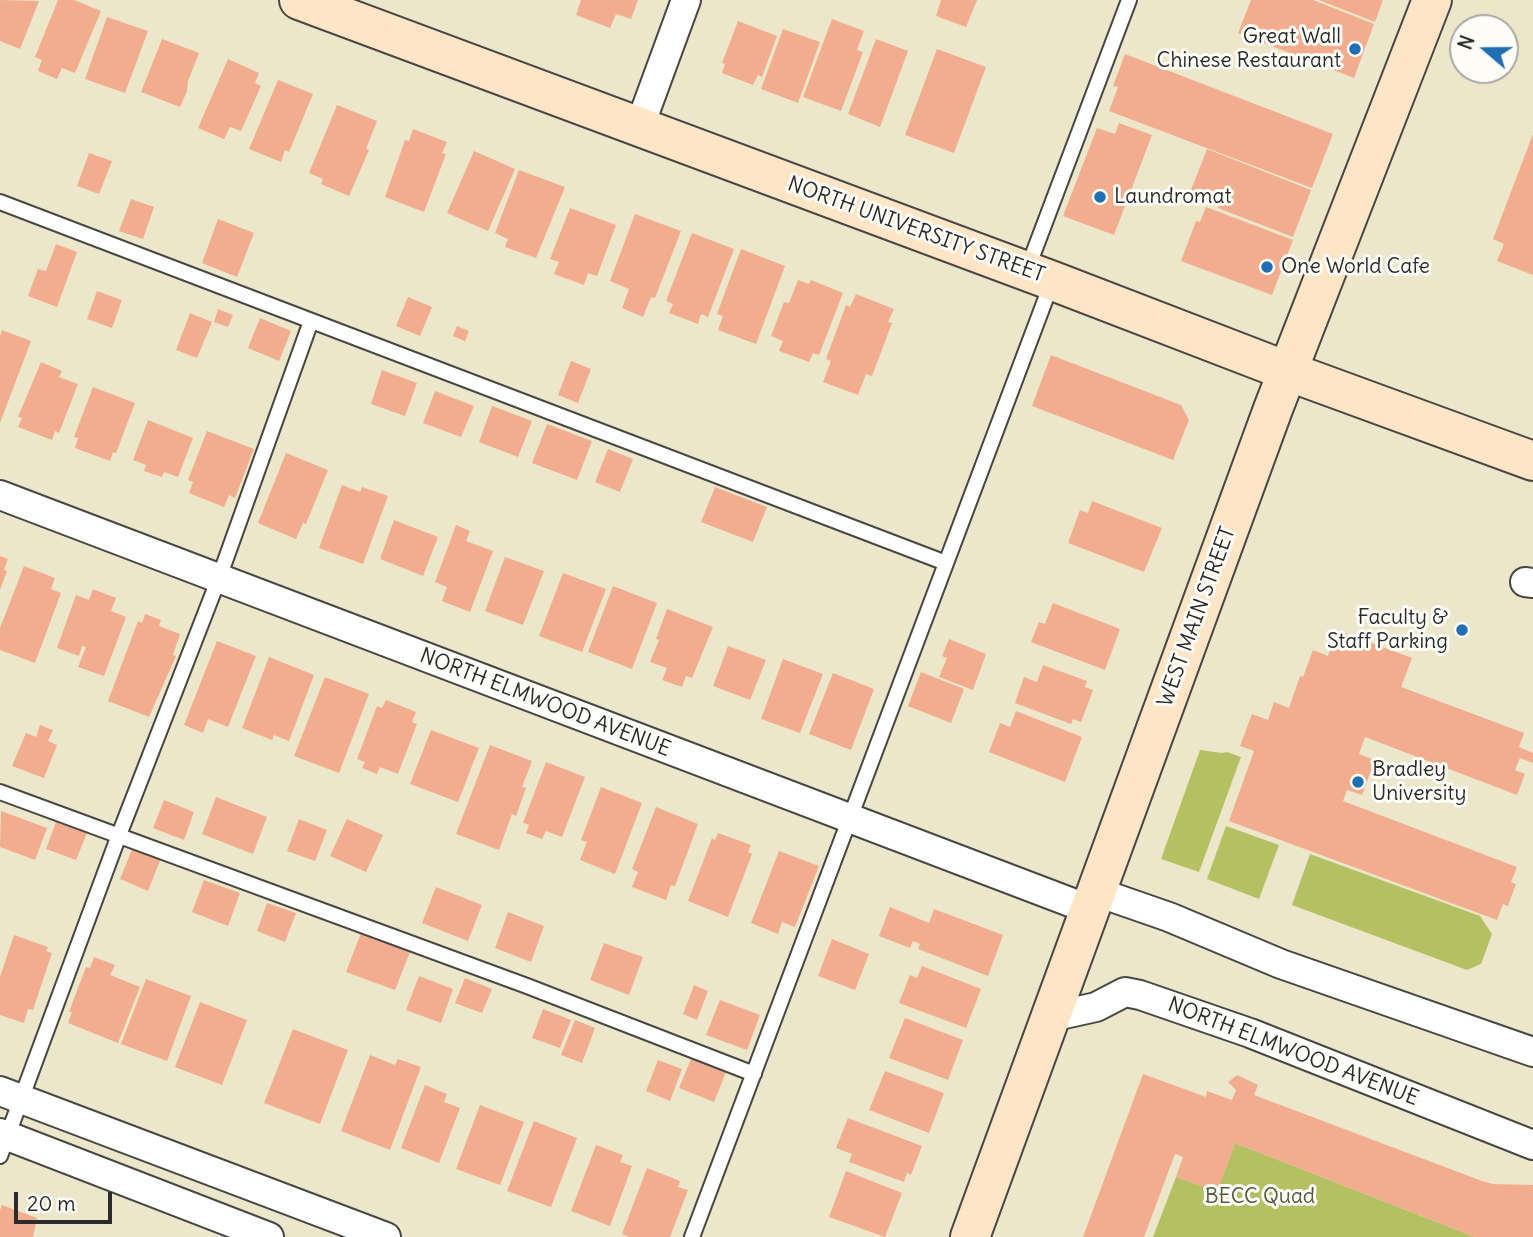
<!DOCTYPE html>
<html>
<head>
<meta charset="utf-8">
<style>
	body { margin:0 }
	#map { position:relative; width:1533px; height:1237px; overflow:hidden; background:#ece7cb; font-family:Delius,sans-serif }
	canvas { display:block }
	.north { position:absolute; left:1449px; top:14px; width:70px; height:70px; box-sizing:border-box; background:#fdfcf7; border:2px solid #a9a8a5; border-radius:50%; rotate:290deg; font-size:19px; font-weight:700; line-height:28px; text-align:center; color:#2b2b2b }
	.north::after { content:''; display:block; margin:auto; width:24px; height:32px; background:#1f6fb2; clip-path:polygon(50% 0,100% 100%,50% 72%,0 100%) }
	.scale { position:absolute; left:14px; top:1192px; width:98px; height:32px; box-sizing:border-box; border:4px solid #2b2b2b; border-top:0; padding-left:9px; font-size:21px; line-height:24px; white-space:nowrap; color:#2b2b2b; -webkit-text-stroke:5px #fdfcf7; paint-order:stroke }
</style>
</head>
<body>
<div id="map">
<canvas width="1533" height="1237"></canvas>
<div class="north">N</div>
<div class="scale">20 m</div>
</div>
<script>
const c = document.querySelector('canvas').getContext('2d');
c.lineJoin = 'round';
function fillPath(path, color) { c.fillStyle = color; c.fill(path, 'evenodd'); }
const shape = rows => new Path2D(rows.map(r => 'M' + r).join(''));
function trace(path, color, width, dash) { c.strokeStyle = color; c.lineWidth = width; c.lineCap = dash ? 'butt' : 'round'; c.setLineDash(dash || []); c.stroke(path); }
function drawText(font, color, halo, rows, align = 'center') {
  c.font = font + ' Delius,sans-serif'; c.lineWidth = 6; c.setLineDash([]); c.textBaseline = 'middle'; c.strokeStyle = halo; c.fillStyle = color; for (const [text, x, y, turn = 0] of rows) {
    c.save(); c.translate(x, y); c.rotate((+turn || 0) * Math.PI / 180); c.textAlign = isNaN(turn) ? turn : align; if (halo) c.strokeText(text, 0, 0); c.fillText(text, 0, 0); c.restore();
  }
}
const green = shape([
	[1200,750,1222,753,1227,752,1241,757,1199,872,1161,859],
	[1226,826,1279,845,1259,899,1207,879],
	[1310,854,1480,916,1492,934,1481,964,1467,970,1292,905],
	[1235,1143,1475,1237,1153,1237,1176,1177,1217,1191]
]);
const building = shape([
	[0,0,39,1,20,49,0,41],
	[58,0,74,0,101,11,75,73,62,68,57,79,38,71,42,60,35,57],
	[581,0,638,0,631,19,616,14,610,28,576,15],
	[941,0,977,0,966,27,936,16],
	[1251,0,1313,0,1374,24,1354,78,1238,33],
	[1319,0,1383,0,1375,22],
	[107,17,148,31,125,93,85,79],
	[832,19,864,31,857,50,863,52,841,111,803,97],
	[738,21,777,36,762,77,758,75,753,85,722,73,725,64,722,63],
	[783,29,820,42,798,103,761,89],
	[162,39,199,53,188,81,187,91,180,107,141,92],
	[876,39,908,51,880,127,848,114],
	[937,49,986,67,954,153,905,135],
	[1125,54,1333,134,1312,188,1109,111,1118,87,1113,86],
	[228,59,259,73,255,83,261,86,241,131,230,127,224,139,198,128],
	[278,80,313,94,289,152,285,150,281,162,249,149],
	[337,105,377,121,366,149,369,150,349,196,321,184,323,179,309,173],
	[1119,123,1152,135,1114,235,1063,216,1097,128,1115,134],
	[413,129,447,142,442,153,446,154,424,212,385,197,405,140,409,141],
	[1533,134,1533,275,1497,261,1504,244,1493,239],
	[1207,149,1311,190,1293,237,1218,208,1220,201,1191,190],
	[474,151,515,169,488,231,447,213],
	[89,153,112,161,99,194,77,186],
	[519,170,565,187,536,258,505,247,508,239,495,233],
	[131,199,154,207,143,239,119,231],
	[1206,207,1293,240,1272,295,1181,261,1196,221,1200,222],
	[570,208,616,225,597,276,588,273,584,285,554,274,559,262,550,259],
	[635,214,681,231,655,298,651,297,643,317,622,308,629,289,610,281],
	[218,219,254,233,237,277,202,263],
	[692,233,734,249,708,317,701,314,698,324,669,313,673,304,666,301],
	[56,244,77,252,57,307,28,296,38,269,46,271],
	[741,249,785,266,756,344,718,330,723,316,717,314],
	[798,280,809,284,811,280,843,293,819,355,813,353,809,362,779,351,783,341,771,336,784,302,789,303],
	[97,291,122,300,112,328,87,319],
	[856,294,894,309,888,322,892,323,872,376,866,374,858,395,823,382,831,361,826,359,846,305,850,307],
	[408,297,432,307,420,336,396,326],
	[218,309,233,315,228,327,214,322],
	[190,313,212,322,197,358,176,350],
	[260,318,291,331,279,361,248,348],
	[457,326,469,331,465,341,453,336],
	[2,330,31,341,0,423,0,336],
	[1051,355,1181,405,1189,420,1173,460,1032,406],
	[571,361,591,369,578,403,558,395],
	[41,362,62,371,59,377,78,384,59,433,55,431,52,440,18,427,22,418,18,417],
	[382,370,417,383,405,416,371,404],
	[93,387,135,403,116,453,113,452,110,461,75,448,78,438,74,437],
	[435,391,474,406,461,437,423,423],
	[492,406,532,421,518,457,479,442],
	[148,420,193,438,178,477,164,472,162,477,144,471,146,465,133,460],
	[547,424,592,441,577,480,532,463],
	[207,431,254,449,235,498,229,495,224,507,189,493,193,482,188,480],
	[608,449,633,459,620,492,595,482],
	[286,453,328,470,306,524,303,523,296,539,258,523],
	[342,485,360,492,362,487,388,496,363,564,319,548],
	[715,487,767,507,753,542,701,522],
	[1092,501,1162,528,1144,572,1068,543,1080,510,1088,513],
	[394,520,438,537,423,576,380,559],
	[456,525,470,531,466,541,493,551,470,612,442,601,447,587,435,582],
	[0,556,8,559,4,570,7,571,0,590],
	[505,557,544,571,523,625,485,611],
	[24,566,55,578,51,589,61,593,35,663,0,650,0,628],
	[563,573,606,589,582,652,539,636],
	[613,586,657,603,632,669,588,652],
	[93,589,116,598,111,611,126,617,104,676,78,667,86,647,82,646,79,656,57,648,76,595,89,600],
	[1053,603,1120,629,1105,670,1031,642,1039,622,1045,624],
	[667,609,713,627,692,678,686,676,682,687,662,680,667,668,650,662,659,640,656,639],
	[145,614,161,620,159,626,180,634,173,655,176,656,149,717,108,701,138,621,142,623],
	[1337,630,1412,658,1401,687,1524,733,1519,747,1533,753,1533,763,1520,758,1515,770,1525,774,1517,795,1365,737,1359,754,1375,760,1362,795,1347,790,1343,801,1517,867,1511,882,1516,884,1508,906,1503,904,1497,920,1229,821,1254,751,1240,746,1252,714,1268,720,1274,702,1289,708,1300,676,1303,677,1313,650,1328,656],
	[949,639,986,654,973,690,939,677,947,658,942,656],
	[217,641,256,656,228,727,208,719,203,733,184,725],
	[728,646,766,660,750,700,713,686],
	[269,657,314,675,289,741,274,735,272,740,242,728],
	[783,659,823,674,800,733,761,719],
	[1043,665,1087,681,1085,687,1093,690,1081,722,1073,719,1071,724,1015,703,1024,677,1037,682],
	[921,672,964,689,951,723,908,706],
	[833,673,874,689,851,750,809,734],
	[325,677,369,694,339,773,294,756],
	[386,700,416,712,412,722,417,724,398,774,380,767,377,774,362,768,365,762,357,759,377,706,382,708],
	[1016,711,1082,737,1065,782,989,752,1000,723,1010,727],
	[40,725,53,730,48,741,57,745,44,778,12,766,26,733,36,737],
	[431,730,479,748,458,802,410,784],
	[490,745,532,761,522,787,526,788,516,816,512,814,499,850,456,834],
	[546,762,585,777,562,837,546,831,542,839,526,833,529,825,523,823],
	[601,787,642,803,615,874,580,860,587,842,581,840],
	[216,797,267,817,253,854,202,834],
	[164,800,194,812,184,840,153,828],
	[656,807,698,824,675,886,671,885,666,900,632,887,638,872,632,869],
	[1,811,47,828,35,860,0,847],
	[299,819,327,830,315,861,287,851],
	[347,819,383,835,366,872,330,856],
	[56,822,87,833,76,860,46,849],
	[718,833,751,845,748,852,752,854,728,917,688,901,712,838,715,840],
	[133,847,161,858,148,891,120,879],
	[779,851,819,866,795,927,782,922,778,934,751,923],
	[204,880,240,893,228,926,192,912],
	[436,887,482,905,468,941,422,923],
	[267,903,296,913,285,942,257,931],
	[890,907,929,923,934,909,1003,935,988,976,918,949,920,944,913,941,910,948,879,936],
	[508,912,544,926,531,962,495,948],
	[361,933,410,952,395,990,346,972],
	[14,935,48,947,46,951,52,953,33,1010,28,1009,24,1023,0,1015,0,977],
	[832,939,869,954,855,990,818,976],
	[604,943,643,957,629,995,590,980],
	[94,957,115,965,110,975,140,987,118,1043,68,1023,72,1012,69,1012,86,967,90,968],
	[922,966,981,989,966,1028,899,1003,910,975,917,978],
	[419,976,453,989,441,1023,406,1010],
	[465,978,492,989,482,1013,455,1003],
	[146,979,191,996,167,1061,121,1044],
	[694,985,708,991,697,1020,683,1014],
	[720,1000,760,1015,747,1050,706,1035],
	[200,1002,247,1020,222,1085,175,1067],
	[543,1009,571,1020,560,1048,532,1038],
	[905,1018,963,1040,948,1080,889,1058],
	[575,1020,595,1028,582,1063,561,1055],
	[293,1029,348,1050,320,1124,264,1103],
	[370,1055,395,1065,398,1059,421,1067,390,1150,341,1131],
	[691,1059,726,1072,714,1102,679,1088],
	[658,1060,682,1069,670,1101,646,1091],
	[885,1071,944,1093,929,1133,869,1110],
	[1143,1074,1206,1097,1207,1091,1232,1100,1236,1090,1228,1082,1237,1075,1258,1085,1254,1095,1482,1181,1493,1184,1533,1185,1533,1237,1475,1237,1235,1143,1217,1192,1176,1177,1183,1157,1175,1154,1144,1237,1083,1237],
	[425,1085,447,1094,444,1102,460,1108,439,1163,401,1148],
	[480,1105,524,1122,500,1185,456,1169],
	[848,1118,922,1146,911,1175,907,1173,904,1182,849,1162,852,1154,836,1148],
	[534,1121,577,1138,551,1207,507,1191],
	[596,1145,623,1155,620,1162,632,1166,610,1226,571,1211],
	[647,1168,680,1181,678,1187,688,1190,670,1237,629,1237,622,1234],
	[846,1171,902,1193,885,1237,829,1217],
	[2,1205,37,1218,33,1237,0,1237,0,1210]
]);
const service = shape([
	[0,202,946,563],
	[1027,270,1129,0],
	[0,792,527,986,754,1074],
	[0,1156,119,835,219,578,311,321],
	[692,1237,1052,282]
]);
const minor = shape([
	[639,128,686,0],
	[0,495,1091,910],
	[1525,582,1533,583],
	[1097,892,1169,917,1281,964,1533,1052],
	[1051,1017,1096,1007,1125,992,1140,995,1250,1033,1533,1145],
	[0,1091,386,1237],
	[0,1133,269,1237]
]);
const secondary = shape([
	[299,0,1053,281,1287,371,1533,461],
	[970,1237,1273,409,1432,0]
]);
const markers = [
	[1355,49,7,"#1f6fb2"],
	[1100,197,7,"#1f6fb2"],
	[1267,267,7,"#1f6fb2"],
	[1462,630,7,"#1f6fb2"],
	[1358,782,7,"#1f6fb2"]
];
const poiNames = [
	["Great Wall",1341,37,"right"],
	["Chinese Restaurant",1341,61,"right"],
	["Laundromat",1114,197],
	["One World Cafe",1281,267],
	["Faculty &",1448,618,"right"],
	["Staff Parking",1448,642,"right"],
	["Bradley",1372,770],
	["University",1372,794]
];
const streetNames = [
	["NORTH UNIVERSITY STREET",916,230,20],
	["WEST MAIN STREET",1197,617,-70],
	["NORTH ELMWOOD AVENUE",545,703,21],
	["NORTH ELMWOOD AVENUE",1293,1052,21]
];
const parkNames = [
	["BECC Quad",1260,1197]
];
fillPath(green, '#b4c162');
fillPath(building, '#f2ad8f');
trace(service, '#484743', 18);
trace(minor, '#484743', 32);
trace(secondary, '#484743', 42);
trace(service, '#fff', 14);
trace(minor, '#fff', 28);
trace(secondary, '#fde5c5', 38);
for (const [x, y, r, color] of markers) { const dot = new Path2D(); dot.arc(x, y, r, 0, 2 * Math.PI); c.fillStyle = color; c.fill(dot); trace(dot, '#fdfcf7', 2.5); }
drawText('21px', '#2b2b2b', '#fdfcf7', poiNames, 'left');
drawText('21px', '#2b2b2b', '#fdfcf7', streetNames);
drawText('21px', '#54583c', '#fdfcf7', parkNames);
</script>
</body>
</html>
